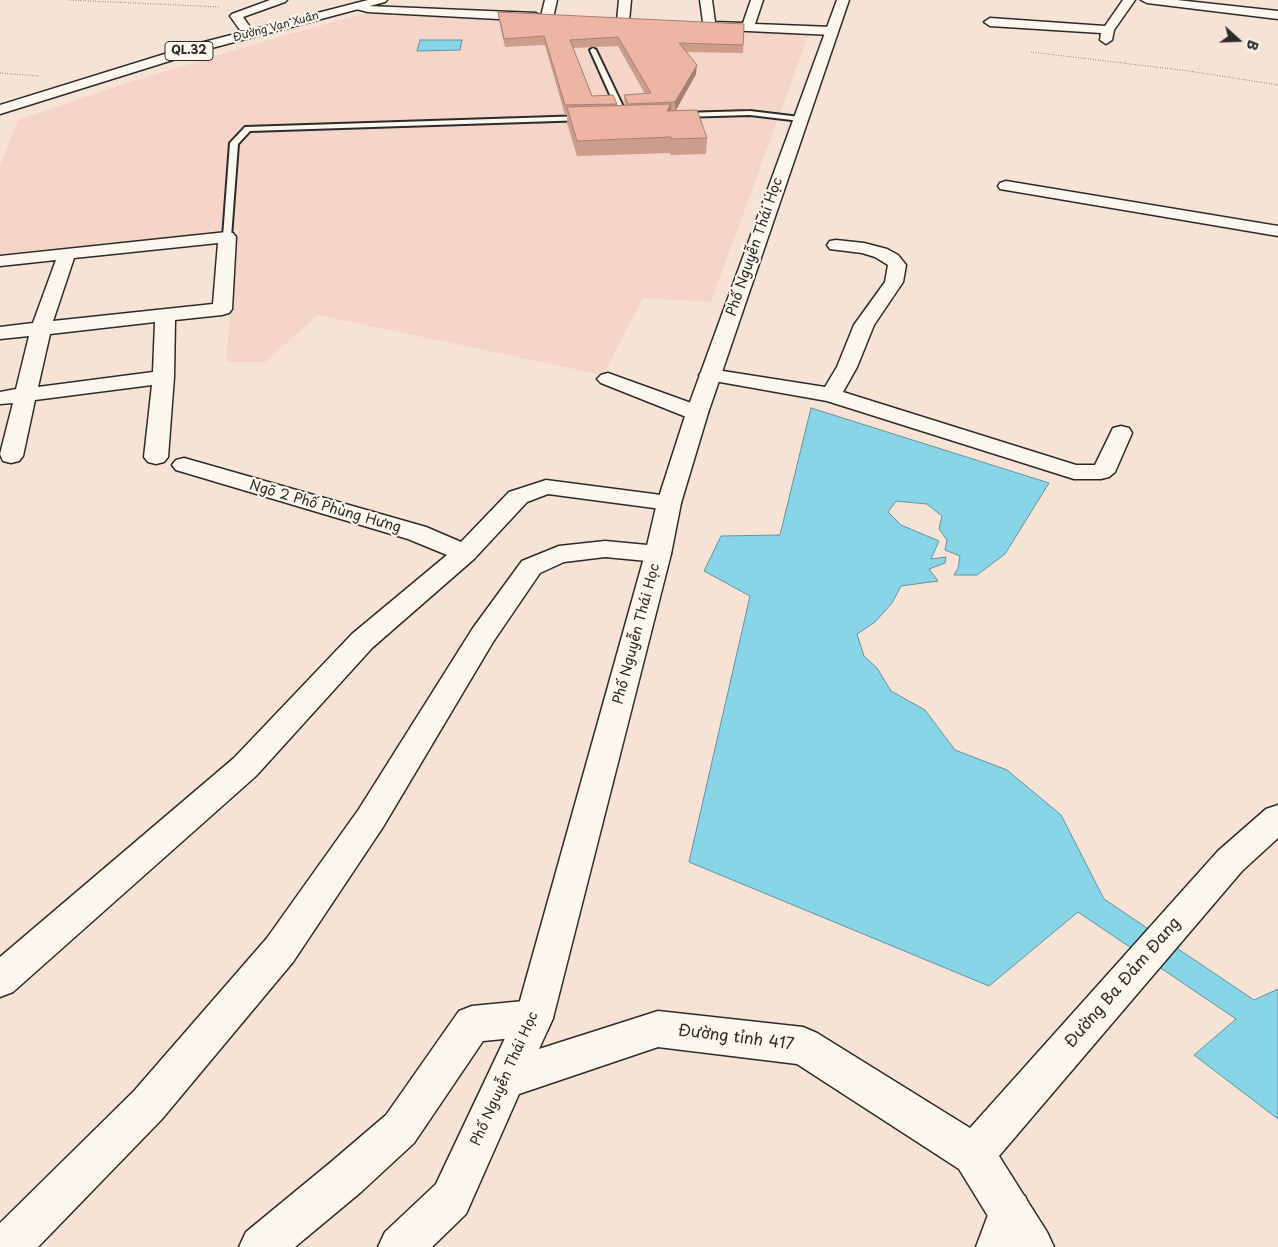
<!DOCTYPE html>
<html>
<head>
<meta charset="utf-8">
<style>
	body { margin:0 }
	#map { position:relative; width:1278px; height:1247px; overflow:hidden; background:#f7e3d6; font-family:"Playpen Sans",sans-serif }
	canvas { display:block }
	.north { position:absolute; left:1213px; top:15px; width:50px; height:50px; -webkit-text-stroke:4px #fbf7ec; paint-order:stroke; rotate:110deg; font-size:14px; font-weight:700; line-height:20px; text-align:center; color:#2b2b2b }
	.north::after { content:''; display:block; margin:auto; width:18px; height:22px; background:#2b2b2b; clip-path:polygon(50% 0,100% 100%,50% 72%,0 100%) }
</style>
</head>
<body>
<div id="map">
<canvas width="1278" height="1247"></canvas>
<div class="north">B</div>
</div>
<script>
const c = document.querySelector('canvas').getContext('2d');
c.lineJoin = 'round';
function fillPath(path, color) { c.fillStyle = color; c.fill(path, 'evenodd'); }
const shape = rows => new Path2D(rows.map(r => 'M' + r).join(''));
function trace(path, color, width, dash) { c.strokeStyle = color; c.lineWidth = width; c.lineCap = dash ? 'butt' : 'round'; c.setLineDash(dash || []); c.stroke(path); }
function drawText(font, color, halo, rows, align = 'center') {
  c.font = font + ' "Playpen Sans",sans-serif'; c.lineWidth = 4.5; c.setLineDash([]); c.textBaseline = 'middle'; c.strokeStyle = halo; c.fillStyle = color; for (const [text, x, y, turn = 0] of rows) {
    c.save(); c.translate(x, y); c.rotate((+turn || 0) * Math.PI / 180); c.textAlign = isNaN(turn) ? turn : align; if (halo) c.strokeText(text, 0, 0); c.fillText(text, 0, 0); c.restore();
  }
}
const built = shape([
	[374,11,810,31,711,302,643,298,603,375,318,315,265,362,226,362,238,230,0,254,0,165,18,120,124,84,268,40]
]);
const water = shape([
	[420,40,462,40,460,50,417,51,420,40],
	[811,408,1049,483,1005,554,977,575,954,575,958,568,960,556,945,550,947,540,939,529,942,516,927,504,896,501,888,512,901,525,939,541,931,559,946,557,945,563,929,569,938,581,901,586,892,603,875,622,857,634,864,656,877,668,891,691,925,710,955,750,1007,770,1061,815,1104,899,1254,1000,1278,989,1278,1119,1194,1055,1236,1019,1078,912,989,986,689,862,750,596,704,571,721,536,780,535,811,408]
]);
const path = shape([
	[68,0,220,7],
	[1031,52,1189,71,1278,85],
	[0,73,39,76]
]);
const lane = shape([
	[593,48,596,50,628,117,627,119,620,117,590,50,593,48],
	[750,111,800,117,804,119,800,121,750,115,681,117,677,115,681,113,750,111],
	[584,116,587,116,587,120,250,131,238,144,231,237,227,240,223,237,230,143,245,127,584,116]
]);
const street = shape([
	[270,0,287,0,285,2,243,17,250,27,248,30,240,30,230,16,232,14,270,0],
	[545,0,557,0,553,18,547,22,541,18,536,21,368,12,352,8,350,6,356,3,368,6,536,13,541,16,545,0],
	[619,0,631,0,629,21,623,25,617,21,619,0],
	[700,0,712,0,715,22,743,23,751,0,763,0,755,24,832,27,838,31,832,35,706,29,700,25,703,22,700,0],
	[1123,0,1135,0,1114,30,1112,40,1106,44,1100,40,1101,33,990,26,984,22,990,18,1105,26,1123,0],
	[1006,181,1278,226,1278,236,1000,189,998,186,1000,183,1006,181],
	[227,232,233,233,236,237,232,309,229,313,222,315,175,320,174,377,168,457,164,462,156,464,148,462,144,457,152,385,35,400,23,456,19,461,11,463,3,461,0,454,13,403,0,404,0,392,16,389,29,336,0,339,0,327,33,323,56,260,0,266,0,256,227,232],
	[218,243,213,304,53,321,74,258,218,243],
	[155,322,153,372,38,387,50,334,155,322],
	[836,240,864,243,887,249,898,255,906,265,903,282,874,325,857,367,843,392,1076,465,1095,465,1113,428,1121,426,1129,428,1132,433,1115,472,1109,477,1101,479,1074,479,827,401,703,379,699,375,703,371,710,369,825,387,837,367,854,325,885,282,888,265,875,257,862,253,830,249,827,245,830,241,836,240],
	[608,373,705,408,708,413,705,418,697,420,689,418,601,383,597,379,601,375,608,373],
	[184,458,426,527,461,542,509,492,546,480,669,496,678,498,681,503,678,508,669,510,548,494,527,502,474,559,372,648,256,776,13,992,0,997,0,957,234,758,352,634,447,555,408,539,176,470,172,465,176,460,184,458],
	[605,541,658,546,667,548,671,554,667,560,658,562,605,557,564,562,540,573,493,642,383,827,293,962,162,1119,38,1247,0,1247,0,1223,134,1091,267,938,359,809,473,628,522,561,559,546,605,541],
	[534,1000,547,1005,553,1018,547,1031,534,1036,483,1041,414,1143,361,1192,295,1247,239,1247,246,1232,331,1162,386,1115,459,1011,472,1006,534,1000],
	[1010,1190,1025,1196,1031,1211,1020,1247,976,1247,995,1196,1010,1190]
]);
const secondary = shape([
	[837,0,849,0,708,413,681,503,671,554,553,1018,539,1049,658,1011,803,1027,817,1033,970,1128,1218,851,1266,809,1278,805,1278,838,1242,871,999,1156,1047,1232,1054,1247,1007,1247,959,1169,797,1064,658,1047,519,1094,466,1214,432,1247,378,1247,385,1232,436,1184,516,1015,645,554,657,503,686,413,837,0],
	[1141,0,1177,0,1278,11,1278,19,1147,3,1141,0]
]);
const highway = shape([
	[368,0,387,0,385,2,208,49,0,114,0,105,200,43,368,0]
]);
const wall = shape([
	[498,12,744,24,743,53,686,52,696,74,675,111,707,138,706,154,671,155,670,153,577,156,567,123,567,115,565,115,545,45,505,47,499,20],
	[618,46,645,94,624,95,625,106,617,106,617,104,592,96,573,48]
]);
const shadedWall = shape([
	[697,65,696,74,675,112,675,102],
	[671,104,671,119,667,111]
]);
const building = shape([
	[498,12,744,24,743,45,679,43,697,65,675,102,628,104,624,95,651,93,618,37,570,40,592,96,613,95,617,104,565,105,544,36,504,39,498,12],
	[671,104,667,111,697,110,707,138,671,139,671,137,577,141,567,107,671,104]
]);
const farStreetnames = [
	["Đường Vạn Xuân",276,27,-15]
];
const shields = [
	[189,51,48]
];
const shieldNames = [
	["QL.32",189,51]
];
const streetNames = [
	["Phố Nguyễn Thái Học",755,247,-71],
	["Ngõ 2 Phố Phùng Hưng",325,507,16],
	["Phố Nguyễn Thái Học",637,634,-75],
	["Phố Nguyễn Thái Học",505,1079,-66]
];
const nearStreetnames = [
	["Đường Ba Đảm Đang",1123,983,-49],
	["Đường tỉnh 417",736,1038,7]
];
fillPath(built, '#f4d5c7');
fillPath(water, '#88d5e8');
trace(water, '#63919c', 1);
trace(lane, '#2b2b2b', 4);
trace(street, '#2b2b2b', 3);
trace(secondary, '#2b2b2b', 3);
trace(highway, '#2b2b2b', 3);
trace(path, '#2b2b2b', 1, [0.5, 2]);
fillPath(lane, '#fbf7ec');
fillPath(street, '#fbf7ec');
fillPath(secondary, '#fbf7ec');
fillPath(highway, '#fbf7ec');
fillPath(wall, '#cc9c8c');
fillPath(shadedWall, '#a67f72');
fillPath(building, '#edb5a3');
trace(building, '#a67f72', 1);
drawText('11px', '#2b2b2b', '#fbf7ec', farStreetnames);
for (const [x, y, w] of shields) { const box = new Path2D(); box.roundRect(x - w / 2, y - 9.5, w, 19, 4); c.fillStyle = '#fbf7ec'; c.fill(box); trace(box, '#2b2b2b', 1); }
drawText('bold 12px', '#2b2b2b', null, shieldNames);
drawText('14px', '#2b2b2b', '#fbf7ec', streetNames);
drawText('16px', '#2b2b2b', '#fbf7ec', nearStreetnames);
</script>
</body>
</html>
